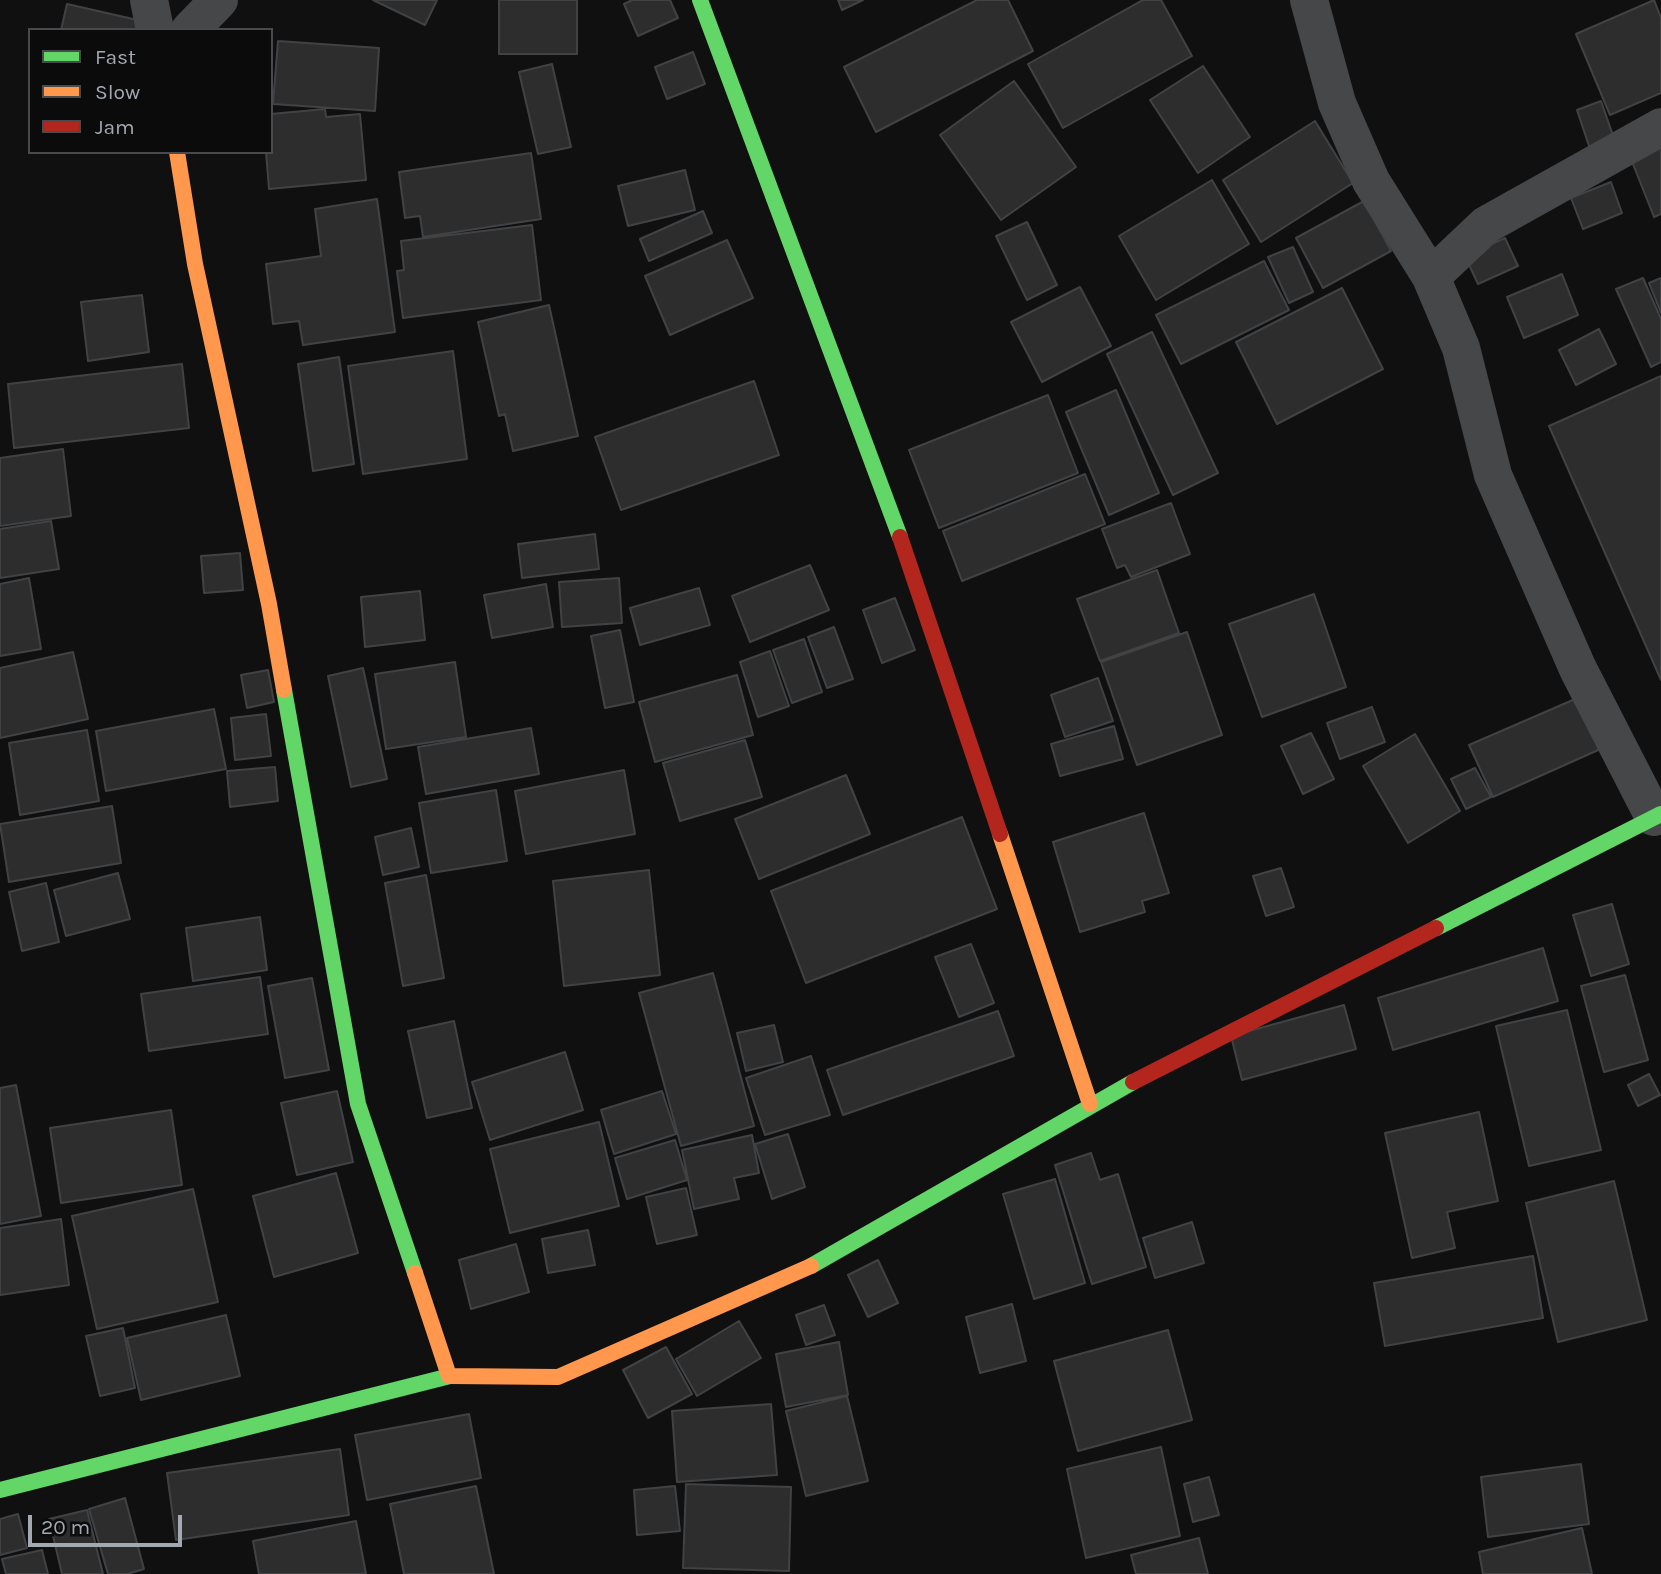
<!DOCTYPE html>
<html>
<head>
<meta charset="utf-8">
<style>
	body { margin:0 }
	#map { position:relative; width:1661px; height:1574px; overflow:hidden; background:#101011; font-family:Karla,sans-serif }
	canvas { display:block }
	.legend { position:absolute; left:28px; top:28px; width:245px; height:126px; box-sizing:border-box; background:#0b0b0c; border:2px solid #484a4e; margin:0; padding:9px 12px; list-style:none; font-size:21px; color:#a3a9b1 }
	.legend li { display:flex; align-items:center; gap:14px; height:35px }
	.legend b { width:35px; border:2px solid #484a4e }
	.scale { position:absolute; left:28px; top:1515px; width:154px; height:32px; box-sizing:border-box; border:4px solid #a3a9b1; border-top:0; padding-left:9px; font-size:21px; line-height:24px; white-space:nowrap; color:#a3a9b1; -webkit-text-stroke:5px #0b0b0c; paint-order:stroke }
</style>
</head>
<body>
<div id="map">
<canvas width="1661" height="1574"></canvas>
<ul class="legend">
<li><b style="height:9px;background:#63d668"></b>Fast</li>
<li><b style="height:9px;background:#ff974d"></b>Slow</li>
<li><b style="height:9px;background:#b3261e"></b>Jam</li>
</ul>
<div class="scale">20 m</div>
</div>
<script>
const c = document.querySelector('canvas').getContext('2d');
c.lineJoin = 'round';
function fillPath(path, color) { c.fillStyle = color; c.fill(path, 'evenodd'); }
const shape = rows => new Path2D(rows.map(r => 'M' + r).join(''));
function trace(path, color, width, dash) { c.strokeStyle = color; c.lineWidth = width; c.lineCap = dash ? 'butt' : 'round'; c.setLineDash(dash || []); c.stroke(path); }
const building = shape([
	[373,0,437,0,425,25,373,0],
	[499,0,577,0,577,54,499,54,499,0],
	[632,0,670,0,678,18,638,36,624,4,632,0],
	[838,0,863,0,842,10,838,0],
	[977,0,1008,0,1033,51,876,132,844,67,977,0],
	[1143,0,1161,0,1192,56,1063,128,1028,64,1143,0],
	[1654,0,1661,18,1661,93,1610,115,1576,34,1654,0],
	[67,4,142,21,140,30,61,30,67,4],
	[278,41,379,48,375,111,273,104,278,41],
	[693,52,705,84,667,99,655,67,693,52],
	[552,64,571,147,538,154,519,72,552,64],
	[1203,66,1250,137,1198,173,1150,100,1203,66],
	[1014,81,1076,167,1001,220,940,135,1014,81],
	[1601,101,1617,147,1592,155,1577,110,1601,101],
	[325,109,326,117,360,114,366,180,269,189,266,152,271,152,271,114,325,109],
	[1315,121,1353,183,1261,242,1223,180,1315,121],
	[1661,136,1661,214,1654,217,1627,149,1661,136],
	[531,153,541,219,423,237,420,216,405,218,399,172,531,153],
	[685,170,695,210,628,226,618,186,685,170],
	[1212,180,1249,244,1156,300,1119,236,1212,180],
	[1611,182,1622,213,1583,229,1571,198,1611,182],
	[377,199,395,332,303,345,299,321,273,324,266,264,321,256,315,209,377,199],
	[1364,201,1391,251,1323,288,1296,238,1364,201],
	[703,211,712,233,649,261,640,239,703,211],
	[1027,222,1057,285,1027,300,996,236,1027,222],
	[532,225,541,300,403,318,397,271,404,270,401,241,532,225],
	[1505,238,1518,266,1478,284,1465,256,1505,238],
	[727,240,753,298,670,335,645,276,727,240],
	[1293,247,1313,292,1289,303,1268,257,1293,247],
	[1264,261,1289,310,1181,364,1156,315,1264,261],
	[1562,274,1578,315,1524,338,1507,297,1562,274],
	[1643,278,1661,319,1661,362,1651,367,1616,289,1643,278],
	[1661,278,1661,313,1649,283,1661,278],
	[1080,287,1111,346,1042,382,1011,322,1080,287],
	[1342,288,1383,369,1277,424,1236,342,1342,288],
	[142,295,149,352,88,361,81,302,142,295],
	[549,305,578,436,513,451,505,414,499,416,478,322,549,305],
	[1599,329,1616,364,1576,385,1559,350,1599,329],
	[1152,332,1218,473,1173,495,1107,354,1152,332],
	[453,351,467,459,363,474,348,366,453,351],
	[339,357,354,464,313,471,298,364,339,357],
	[182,364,189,428,14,448,8,384,182,364],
	[1661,376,1661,680,1549,426,1661,376],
	[754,381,779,455,621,510,595,437,754,381],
	[1116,390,1159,493,1109,515,1066,412,1116,390],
	[1048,395,1078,473,939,528,909,450,1048,395],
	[63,449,71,516,0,526,0,458,63,449],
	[1085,474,1105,524,962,581,943,531,1085,474],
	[1171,503,1190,554,1131,577,1125,565,1117,568,1102,529,1171,503],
	[51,521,59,569,0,578,0,529,51,521],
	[595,534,599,569,522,578,518,544,595,534],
	[240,553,243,590,204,593,201,556,240,553],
	[810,565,829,610,750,642,732,596,810,565],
	[1157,570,1179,633,1100,661,1077,599,1157,570],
	[29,578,41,649,0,656,0,584,29,578],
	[619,578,622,623,562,627,559,582,619,578],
	[546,584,553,627,492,638,484,595,546,584],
	[699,588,710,625,640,645,630,608,699,588],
	[420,591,425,640,365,647,361,597,420,591],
	[1314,594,1346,687,1262,717,1229,624,1314,594],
	[895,598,915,650,882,663,863,610,895,598],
	[834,627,853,679,827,688,808,637,834,627],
	[620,630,634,702,605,708,591,636,620,630],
	[1187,632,1222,735,1137,765,1101,662,1187,632],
	[804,639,822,692,792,703,773,650,804,639],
	[770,651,789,706,758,717,740,662,770,651],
	[73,652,88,719,0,738,0,668,73,652],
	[455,662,466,737,386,749,375,674,455,662],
	[363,668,387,779,351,787,328,676,363,668],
	[268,670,274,702,247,708,241,675,268,670],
	[737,675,753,735,655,762,639,702,737,675],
	[1098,678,1113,721,1065,737,1051,695,1098,678],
	[1582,696,1605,747,1493,797,1469,745,1582,696],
	[1372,707,1385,742,1340,759,1327,723,1372,707],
	[214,709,226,769,106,791,96,731,214,709],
	[266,714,271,756,235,760,231,718,266,714],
	[1114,726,1123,759,1060,776,1051,744,1114,726],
	[531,728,539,774,426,794,418,747,531,728],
	[87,730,99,801,20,815,9,743,87,730],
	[1311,733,1334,779,1303,794,1281,746,1311,733],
	[1415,734,1460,811,1408,843,1363,766,1415,734],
	[745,740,762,797,680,821,663,763,745,740],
	[275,767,278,801,230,807,227,771,275,767],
	[1475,768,1491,797,1466,809,1451,779,1475,768],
	[624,770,635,834,526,854,515,791,624,770],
	[846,775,870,834,759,879,735,819,846,775],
	[496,790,507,861,431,873,419,803,496,790],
	[112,806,121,863,9,882,0,824,112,806],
	[1144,813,1169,893,1142,901,1145,912,1080,932,1053,842,1144,813],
	[962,817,997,909,806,983,771,891,962,817],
	[411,828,419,867,383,875,375,837,411,828],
	[1281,868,1294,907,1266,916,1253,876,1281,868],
	[649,870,660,975,564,986,553,881,649,870],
	[118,873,130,919,66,936,54,890,118,873],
	[426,875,444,978,403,986,385,883,426,875],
	[46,883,59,942,22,951,9,892,46,883],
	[1612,904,1629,964,1591,976,1573,915,1612,904],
	[260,917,267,970,193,981,186,928,260,917],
	[971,944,994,1003,959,1017,935,957,971,944],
	[1543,948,1558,1001,1393,1050,1378,998,1543,948],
	[713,973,754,1126,681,1146,639,993,713,973],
	[1625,975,1648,1060,1604,1072,1581,986,1625,975],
	[260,977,268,1034,149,1051,141,994,260,977],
	[312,978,329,1070,285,1078,268,986,312,978],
	[1344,1005,1356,1049,1242,1080,1231,1036,1344,1005],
	[1567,1010,1601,1150,1529,1166,1496,1026,1567,1010],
	[998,1011,1014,1056,843,1115,827,1070,998,1011],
	[454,1021,472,1108,427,1118,408,1031,454,1021],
	[774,1025,783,1062,746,1071,737,1033,774,1025],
	[565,1052,583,1110,490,1140,472,1082,565,1052],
	[811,1056,830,1115,765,1135,746,1078,811,1056],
	[1649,1074,1660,1095,1638,1106,1628,1085,1649,1074],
	[16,1085,41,1216,0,1224,0,1088,16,1085],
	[337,1091,353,1162,297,1175,281,1103,337,1091],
	[662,1091,676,1134,614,1154,601,1110,662,1091],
	[171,1110,182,1185,61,1203,50,1128,171,1110],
	[1479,1112,1498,1201,1447,1212,1455,1248,1412,1258,1385,1133,1479,1112],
	[599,1122,619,1206,510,1233,490,1149,599,1122],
	[788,1134,805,1187,772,1199,755,1144,788,1134],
	[752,1135,759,1173,734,1178,739,1199,694,1209,682,1150,752,1135],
	[675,1140,687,1180,627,1199,615,1158,675,1140],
	[1091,1153,1100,1180,1118,1174,1146,1267,1092,1284,1055,1165,1091,1153],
	[336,1173,358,1253,274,1277,253,1196,336,1173],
	[1055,1179,1085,1283,1034,1299,1003,1194,1055,1179],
	[1614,1181,1647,1320,1558,1342,1526,1203,1614,1181],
	[686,1188,697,1235,657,1244,646,1197,686,1188],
	[193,1189,218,1302,97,1329,72,1216,193,1189],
	[61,1219,69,1285,0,1295,0,1228,61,1219],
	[1192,1222,1204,1263,1155,1278,1143,1238,1192,1222],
	[588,1230,595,1265,548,1273,542,1239,588,1230],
	[516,1244,529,1292,471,1309,459,1260,516,1244],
	[1533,1256,1543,1318,1385,1346,1374,1283,1533,1256],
	[878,1260,898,1303,868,1317,848,1275,878,1260],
	[1012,1304,1026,1361,980,1373,966,1317,1012,1304],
	[824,1305,835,1335,806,1345,796,1315,824,1305],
	[226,1315,240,1376,141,1400,127,1338,226,1315],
	[739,1321,761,1358,697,1396,676,1359,739,1321],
	[123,1328,135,1388,100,1396,86,1336,123,1328],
	[1168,1330,1192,1420,1078,1451,1054,1361,1168,1330],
	[839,1342,848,1395,786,1407,776,1354,839,1342],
	[666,1347,692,1394,648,1418,623,1370,666,1347],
	[847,1396,868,1481,806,1496,786,1411,847,1396],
	[771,1404,777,1475,677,1482,672,1411,771,1404],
	[469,1414,481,1478,367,1500,355,1435,469,1414],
	[1161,1447,1180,1536,1086,1558,1067,1469,1161,1447],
	[340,1449,349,1515,176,1540,167,1473,340,1449],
	[1581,1464,1589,1524,1488,1537,1481,1477,1581,1464],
	[1209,1477,1219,1515,1193,1522,1184,1484,1209,1477],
	[686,1484,791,1487,789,1571,683,1568,686,1484],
	[476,1486,494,1574,404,1574,390,1504,476,1486],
	[675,1486,680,1531,637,1535,634,1490,675,1486],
	[125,1498,144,1569,127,1574,108,1574,89,1509,125,1498],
	[87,1510,103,1574,62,1574,49,1519,87,1510],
	[18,1514,27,1548,0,1555,0,1519,18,1514],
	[356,1521,366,1574,259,1574,253,1541,356,1521],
	[1582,1528,1592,1574,1483,1574,1479,1552,1582,1528],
	[1199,1538,1208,1574,1136,1574,1131,1555,1199,1538],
	[42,1550,48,1574,6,1574,2,1559,42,1550]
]);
const street = shape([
	[149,0,155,30],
	[1309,0,1337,103,1371,181,1431,277,1461,348,1493,475,1578,669,1654,817],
	[190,30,219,0],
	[1431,277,1486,225,1661,127]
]);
const fast = shape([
	[700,0,900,537],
	[284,690,358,1104,415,1273],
	[1436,928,1661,814],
	[811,1266,1133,1082],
	[0,1490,450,1376]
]);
const slow = shape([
	[177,152,195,264,269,604,284,690],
	[1000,834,1090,1104],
	[415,1273,449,1376],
	[450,1376,558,1377,811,1266]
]);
const jam = shape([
	[900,537,1000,834],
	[1133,1082,1436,928]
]);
fillPath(building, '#2d2d2e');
trace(building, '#404244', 2);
trace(street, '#454749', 38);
trace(fast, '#63d668', 16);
trace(slow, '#ff974d', 16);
trace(jam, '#b3261e', 16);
</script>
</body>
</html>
